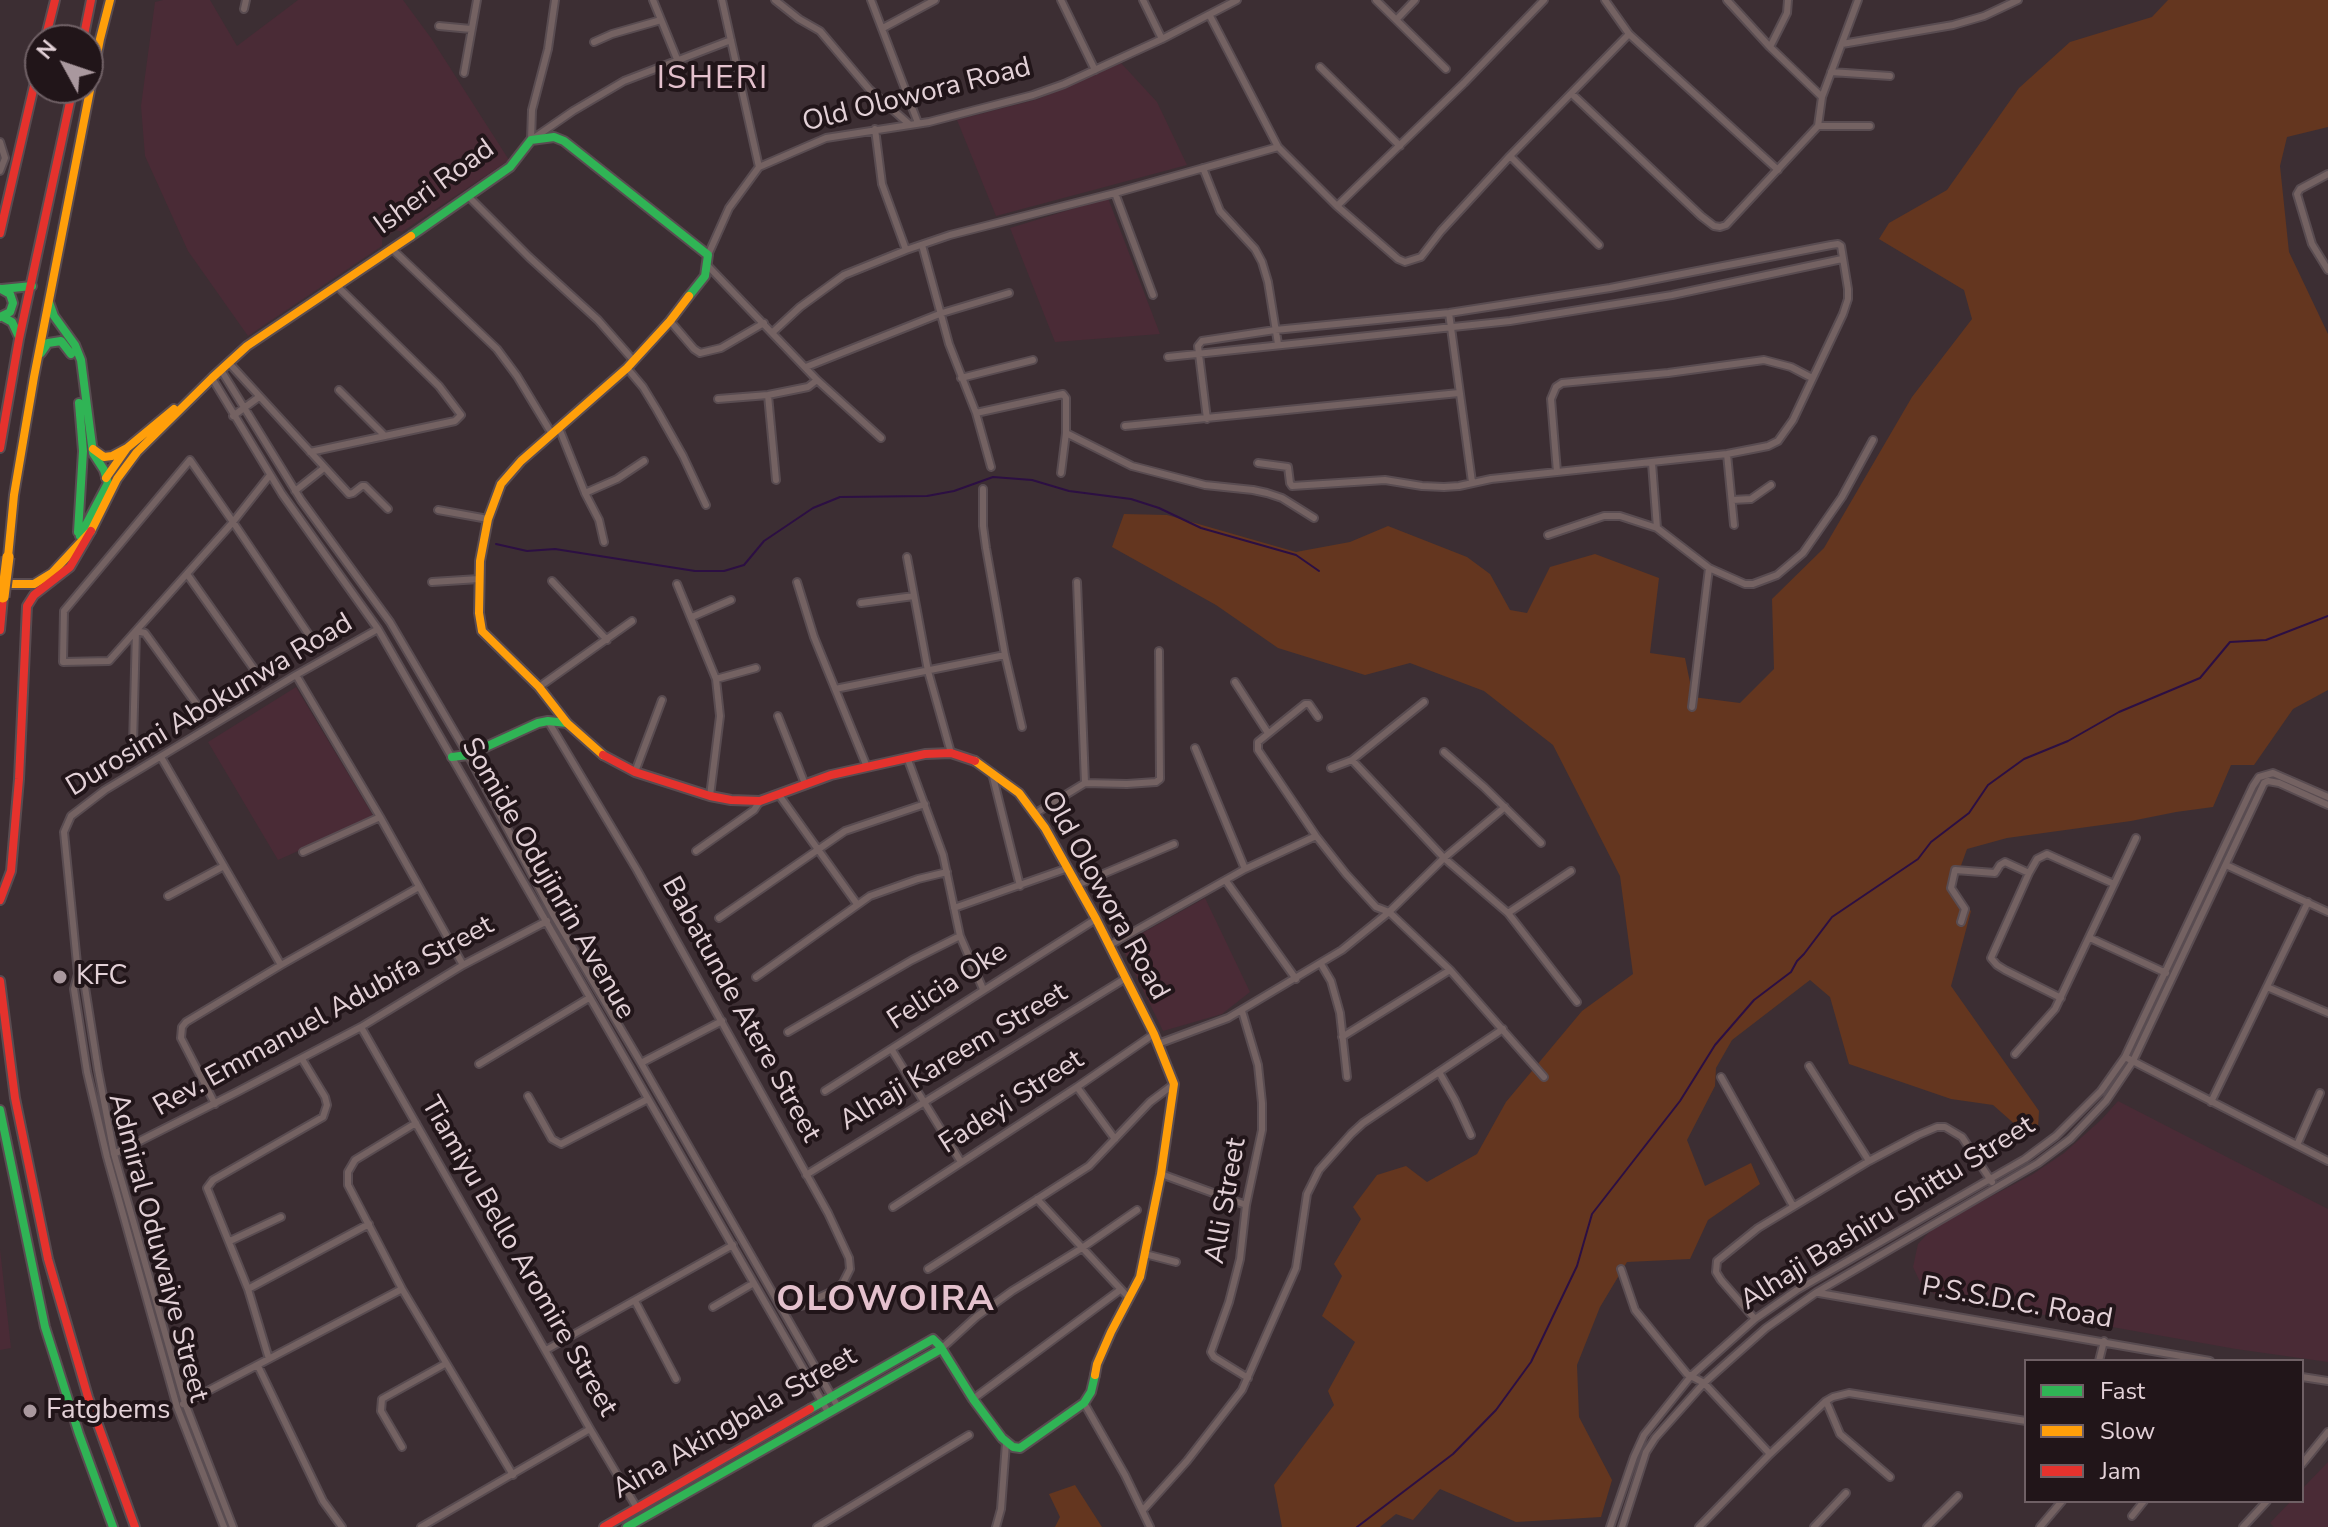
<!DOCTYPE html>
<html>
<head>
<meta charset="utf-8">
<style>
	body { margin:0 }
	#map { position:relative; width:2328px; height:1527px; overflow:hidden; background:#3c2e33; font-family:"Nunito Sans",sans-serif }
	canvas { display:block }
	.legend { position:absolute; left:2024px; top:1359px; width:280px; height:144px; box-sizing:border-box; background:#211519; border:2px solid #6f6065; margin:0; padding:10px 14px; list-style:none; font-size:24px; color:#e3d1d7 }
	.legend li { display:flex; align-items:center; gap:16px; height:40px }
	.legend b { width:40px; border:2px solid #6f6065 }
	.north { position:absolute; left:24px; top:24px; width:80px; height:80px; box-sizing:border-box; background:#211519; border:2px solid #6f6065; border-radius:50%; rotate:310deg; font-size:22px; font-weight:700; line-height:32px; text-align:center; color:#e3d1d7 }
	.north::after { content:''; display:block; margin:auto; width:28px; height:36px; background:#a9989e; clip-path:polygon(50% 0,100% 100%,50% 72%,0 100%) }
</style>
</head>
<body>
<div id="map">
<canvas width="2328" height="1527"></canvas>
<ul class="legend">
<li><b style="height:10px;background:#30b455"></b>Fast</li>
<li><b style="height:10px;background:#ff9f0a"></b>Slow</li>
<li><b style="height:10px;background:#e5322d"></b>Jam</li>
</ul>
<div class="north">N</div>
</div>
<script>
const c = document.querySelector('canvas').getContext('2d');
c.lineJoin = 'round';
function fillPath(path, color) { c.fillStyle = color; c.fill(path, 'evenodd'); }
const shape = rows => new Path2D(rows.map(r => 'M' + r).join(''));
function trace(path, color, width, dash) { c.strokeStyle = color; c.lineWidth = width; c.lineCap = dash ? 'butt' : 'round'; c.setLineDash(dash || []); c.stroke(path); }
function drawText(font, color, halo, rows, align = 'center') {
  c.font = font + ' "Nunito Sans",sans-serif'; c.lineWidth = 8; c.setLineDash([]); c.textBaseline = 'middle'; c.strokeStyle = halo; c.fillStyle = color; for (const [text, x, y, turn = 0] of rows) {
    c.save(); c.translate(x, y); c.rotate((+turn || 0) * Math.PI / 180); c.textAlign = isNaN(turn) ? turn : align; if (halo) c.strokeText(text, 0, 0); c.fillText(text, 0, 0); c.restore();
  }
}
const built = shape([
	[163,0,210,0,237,46,298,0,403,0,431,38,509,160,402,232,396,230,382,239,382,246,248,336,188,251,145,156,141,106,155,2],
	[1121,63,1157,102,1187,165,996,216,957,120,1038,99],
	[1108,198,1160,334,1055,342,1010,228],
	[296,687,374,817,278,860,208,742],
	[1205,898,1250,992,1222,1014,1163,1031,1121,945],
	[2118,1101,2328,1209,2328,1362,2236,1349,1988,1305,1935,1294,1922,1286,1913,1267,1918,1244,1934,1227,2033,1174,2064,1153,2102,1119],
	[0,1249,11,1348,0,1350],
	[2328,1462,2328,1527,2274,1527,2270,1523,2291,1501,2302,1501,2302,1489]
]);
const green = shape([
	[2168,0,2328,0,2328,127,2287,137,2280,166,2289,252,2328,334,2328,690,2293,709,2254,765,2231,765,2213,807,2176,812,2131,821,2007,838,1967,849,1951,893,1971,911,1951,986,2039,1111,2038,1128,2026,1134,1993,1105,1951,1099,1849,1064,1830,997,1810,980,1732,1040,1716,1068,1715,1086,1687,1140,1705,1186,1751,1163,1760,1184,1708,1220,1690,1259,1627,1262,1600,1307,1577,1365,1579,1417,1612,1480,1601,1517,1516,1522,1440,1489,1413,1520,1396,1514,1380,1527,1282,1527,1274,1485,1334,1405,1328,1391,1355,1342,1322,1316,1342,1276,1334,1264,1361,1219,1353,1207,1377,1175,1406,1166,1427,1182,1477,1154,1506,1102,1582,1011,1633,974,1620,876,1553,745,1484,691,1410,663,1365,675,1278,648,1216,605,1112,547,1124,514,1167,515,1296,552,1350,542,1388,526,1467,557,1490,574,1510,610,1527,613,1550,567,1595,554,1659,578,1650,653,1685,658,1693,697,1740,703,1774,669,1772,599,1824,548,1912,397,1972,319,1964,290,1879,239,1889,223,1947,190,2019,88,2070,42,2152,17],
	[1075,1485,1102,1527,1055,1527,1060,1517,1049,1494]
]);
const stream = shape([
	[496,544,527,551,555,549,695,571,724,571,744,565,764,541,813,508,840,497,927,496,954,491,993,477,1032,480,1069,491,1131,499,1159,508,1201,528,1296,555,1319,571],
	[1357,1527,1453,1454,1496,1410,1531,1362,1577,1266,1592,1214,1680,1101,1715,1045,1754,1000,1791,972,1797,961,1804,954,1832,917,1918,859,1931,842,1969,813,1988,785,2024,759,2068,741,2119,712,2200,678,2230,642,2266,640,2328,616]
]);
const street = shape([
	[555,0,548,49,532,110,531,140,573,111,624,81,731,40],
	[653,0,677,59],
	[722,0,759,167],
	[775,0,799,19,820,31,869,89,909,124],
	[871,0,918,123],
	[1061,0,1095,70],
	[1143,0,1162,39],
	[1376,0,1446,69],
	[1605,0,1629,34,1778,170],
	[244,9,246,0],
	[1210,16,1278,147,1337,206,1464,83,1544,0],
	[1397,19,1415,0],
	[439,26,471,29],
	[883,28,935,0],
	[594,42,612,34,661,20],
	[1842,44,1953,25,1984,16,2018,0],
	[1770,47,1787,13,1788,0],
	[1320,67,1400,146],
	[1831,72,1890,76],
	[464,73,477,0],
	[1572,94,1701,216,1714,226,1720,227,1726,225,1818,126,1822,97,1770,47,1727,0],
	[1822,97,1858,0],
	[1818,126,1870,126],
	[875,129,882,184,906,250],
	[0,142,5,158,0,171],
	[1510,156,1599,245],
	[1203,168,1220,211,1255,249,1262,262,1268,282,1278,344],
	[2328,174,2300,189,2297,194,2312,244,2328,270],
	[1115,193,1153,295],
	[469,197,529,257,598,320,634,361],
	[1337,206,1398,259,1405,262,1421,257,1441,231,1510,156,1629,34],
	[922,245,949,344,976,413,991,467],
	[392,249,497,349,517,376,552,434],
	[708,255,729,208,759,167,826,138,929,122,1033,95,1064,84,1162,39,1237,0],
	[708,266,817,380,881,438],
	[1449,313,1472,482],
	[670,321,694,349,700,353,721,348,764,323],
	[773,332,800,307,844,275,906,250,950,235,1115,193,1278,147],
	[1168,357,1510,321,1672,295,1842,259],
	[229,363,349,494,353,493,362,486,365,486,388,509],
	[806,367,942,313,1009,293],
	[627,368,643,387,657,410,683,456,706,505],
	[221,370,301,500,390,622,468,755,554,916,641,1063,838,1407],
	[212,378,282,494,378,629,828,1412],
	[961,378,1033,360],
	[339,390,384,435],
	[768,395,776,480],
	[718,399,768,395,808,387,817,380],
	[976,413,1063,394,1066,398,1066,433,1061,473],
	[233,416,259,397],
	[1207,419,1198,346,1202,341,1275,330,1449,313,1610,288,1831,245,1838,244,1841,246,1848,289,1848,299,1843,314,1793,420,1778,441,1768,446,1727,454,1491,479,1459,486,1444,487,1422,486,1385,480,1292,486,1290,483,1288,467,1258,463],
	[1125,426,1459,393],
	[559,428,585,493,599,520,604,542],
	[1066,433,1132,466,1205,485,1253,490,1267,493,1282,498,1314,518],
	[310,452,455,421,461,415,439,386,337,286],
	[1727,454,1734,525],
	[1652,463,1657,528],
	[1557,472,1551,399,1556,387,1562,383,1668,373,1764,360,1791,367,1812,378],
	[270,475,233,522,109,661,63,662,64,611,190,460,233,522,309,635],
	[983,489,983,526,986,548,1005,655,1022,727],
	[295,491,324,468],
	[585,493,617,479,644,461],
	[1732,500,1751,499,1771,485],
	[438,510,488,519],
	[1548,535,1604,516,1620,516,1657,528,1709,568,1745,584,1753,584,1777,575,1803,553,1842,497,1873,440],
	[907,557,928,671,951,753],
	[187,574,254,669],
	[552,581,607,640],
	[432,582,479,579],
	[797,582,814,637,867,767],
	[1077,582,1085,783],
	[677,584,716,679,720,716,710,796],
	[861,603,914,596],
	[692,617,731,600],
	[296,675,380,817,463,965],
	[716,679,756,668],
	[1235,682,1268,733],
	[539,687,632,621],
	[835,689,1005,655],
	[1692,707,1709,568],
	[778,716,805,784],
	[1318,717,1309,704,1305,704,1258,742,1258,750,1316,836,1346,874,1376,907,1389,912,1450,970,1544,1077],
	[548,721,637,870,828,1213,849,1258,850,1269,843,1283,835,1290,801,1306],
	[133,745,136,631,145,633,200,709],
	[1195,748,1245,869],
	[1444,752,1484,787,1541,843],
	[161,757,281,965],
	[907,757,943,855,960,936,983,989],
	[1352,760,1444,858,1508,913,1577,1002],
	[1331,768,1352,760,1424,702],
	[635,772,662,700],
	[992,773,1020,886],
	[779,795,857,904],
	[1036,813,1085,783,1127,784,1156,782,1160,779,1159,651],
	[696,851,754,810,760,801],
	[303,852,380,817],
	[2226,865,2328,912],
	[1226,881,1296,979],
	[1077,885,1174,844],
	[168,896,224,866],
	[954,908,1068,868],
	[1508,913,1571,871],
	[719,918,845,831,925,804],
	[1961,922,1965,909,1951,888,1955,870,1995,873,2000,865,2005,862,2029,873],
	[2090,938,2166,973],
	[1110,945,1245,869,1316,836],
	[1321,964,1331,981,1340,1013,1347,1077],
	[78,974,74,989,87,1072,107,1157,177,1407,224,1527],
	[756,977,870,896,918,879,947,872],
	[2267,987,2328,1013],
	[2061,998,2005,970,1997,965,1991,958,2029,873,2037,859,2047,854,2114,884],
	[1242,1011,1258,1065,1262,1103,1262,1130,1246,1205,1240,1259,1229,1302,1211,1352,1214,1357,1248,1378],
	[361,1027,590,1429,637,1508],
	[788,1032,912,960,960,936],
	[1342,1037,1450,970],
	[1158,1044,1228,1018,1342,950,1389,912,1444,858,1505,807],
	[892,1050,961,1162],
	[2015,1054,2055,1009,2136,838],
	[2125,1057,2328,1161],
	[641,1063,722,1021],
	[479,1064,589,998],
	[1809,1066,1869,1161],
	[1439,1072,1455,1100,1471,1135],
	[1721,1077,1793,1206],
	[1077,1087,1115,1139],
	[825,1091,1096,919],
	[528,1096,552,1139,561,1144,648,1099],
	[2211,1102,2308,902],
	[215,1104,181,1038,182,1027,186,1022,281,965,419,887],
	[416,1123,355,1160,348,1172,348,1185,402,1289,513,1475],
	[2297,1145,2320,1093],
	[114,1154,237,1092,361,1027,463,965,547,921],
	[1161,1174,1246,1205],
	[806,1175,1126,978],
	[1037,1199,1128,1297],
	[893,1207,1077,1087,1154,1034],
	[230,1241,281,1217],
	[1145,1254,1176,1262],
	[928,1269,1089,1166,1150,1102,1174,1084],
	[1621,1269,1635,1310,1656,1336,1687,1374,1704,1383,1770,1454],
	[248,1289,369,1224],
	[1819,1293,2210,1361],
	[635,1301,676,1379],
	[713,1307,754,1283],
	[1755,1319,1721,1280,1716,1272,1717,1261,1758,1228,1869,1161,1918,1135,1937,1127,1945,1127,1962,1137,1992,1182],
	[941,1349,976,1317,1012,1291,1082,1248,1137,1210],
	[546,1350,733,1245],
	[269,1359,248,1289,207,1188,213,1180,323,1117,327,1105,325,1097,302,1059],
	[2099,1361,2104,1341],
	[258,1366,323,1501,342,1527],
	[2302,1377,2328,1381],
	[973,1399,1120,1290],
	[1826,1401,1840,1434,1890,1477],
	[1084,1403,1125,1475,1150,1527],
	[183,1404,402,1289],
	[402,1447,381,1411,382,1399,445,1364],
	[2302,1464,2328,1432],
	[1143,1510,1187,1461,1242,1390,1296,1268,1307,1194,1319,1170,1351,1134,1363,1123,1503,1029],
	[2132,1516,2144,1501],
	[233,1527,185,1403,114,1154,98,1070,85,987,78,974,64,832,71,816,105,790,296,675,378,629],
	[421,1527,590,1429],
	[817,1527,969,1435],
	[996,1527,1001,1509,1006,1443],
	[1610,1527,1634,1457,1644,1435,1691,1376,1755,1319,1797,1290,2025,1159,2056,1136,2101,1091,2125,1057,2253,786,2259,777,2273,773,2328,797],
	[1622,1527,1646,1452,1655,1438,1704,1383,1732,1358,1766,1328,1817,1292,2038,1163,2070,1139,2106,1101,2133,1061,2264,783,2268,781,2279,783,2328,805],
	[1699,1527,1770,1454,1826,1401,1833,1397,1849,1393,2026,1421],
	[1814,1527,1846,1493],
	[1927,1527,1958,1496],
	[2040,1527,2062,1501],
	[2243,1527,2267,1501]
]);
const fast = shape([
	[411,236,510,167,531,140,554,137,564,141,708,255,705,276,689,296],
	[2,289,32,286],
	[49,302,54,316,75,345,81,360,93,453,104,470,108,483,80,536],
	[0,317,10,312,13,303,10,294,1,289],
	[3,317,12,322,19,337],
	[41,353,48,343,61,341,71,354],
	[78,532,83,451,79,403],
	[452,757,468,755,538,723,548,721,567,723],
	[0,1110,45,1327,79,1434,113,1527],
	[810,1409,933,1339,940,1346,973,1399,1002,1438,1013,1447,1020,1448,1084,1403,1091,1392,1095,1375],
	[627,1527,941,1349]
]);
const slow = shape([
	[93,449,104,457,112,456,127,448],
	[106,478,127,448,174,409],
	[8,557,14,495,34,377,100,39,110,0],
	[1,584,34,584,52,573,91,531,117,479,137,452,212,378,247,346,411,236],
	[603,755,567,723,539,687,482,631,479,613,480,561,488,519,501,484,521,461,627,368,670,321,689,296],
	[975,761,1019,793,1045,828,1096,919,1154,1034,1174,1084,1161,1174,1140,1277,1111,1332,1097,1364,1095,1375]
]);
const jam = shape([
	[45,40,55,0],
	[83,40,91,0],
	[0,233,40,60],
	[0,448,19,339,73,88],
	[0,630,3,597],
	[603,755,635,772,710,796,731,800,760,801,831,775,925,754,951,753,975,761],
	[0,900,11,871,19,779,27,606,34,595,70,567,91,531],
	[0,981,15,1098,48,1259,88,1397,135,1527],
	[604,1527,810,1409]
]);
const slowBridge = shape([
	[3,597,8,557]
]);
const markers = [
	[60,977,8,"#a9989e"],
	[30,1411,8,"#a9989e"]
];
const streetNames = [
	["Old Olowora Road",917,96,-14],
	["Isheri Road",435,188,-36],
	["Durosimi Abokunwa Road",210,706,-31],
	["Somide Odujinrin Avenue",547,879,60],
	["Old Olowora Road",1104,896,61],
	["Felicia Oke",948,987,-33],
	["Babatunde Atere Street",740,1010,61],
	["Rev. Emmanuel Adubifa Street",324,1017,-29],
	["Alhaji Kareem Street",954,1058,-31],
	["Fadeyi Street",1012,1103,-33],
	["Alli Street",1227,1201,-80],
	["Alhaji Bashiru Shittu Street",1888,1214,-32],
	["Admiral Oduwaiye Street",157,1248,75],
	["Tiamiyu Bello Aromire Street",518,1257,60],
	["P.S.S.D.C. Road",2017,1304,10],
	["Aina Akingbala Street",735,1424,-30]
];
const poiNames = [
	["KFC",76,977],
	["Fatgbems",46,1411]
];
const quarterNames = [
	["ISHERI",713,80]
];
const districtNames = [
	["OLOWOIRA",886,1301]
];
fillPath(built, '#4a2b36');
fillPath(green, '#64361f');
trace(stream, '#2c0f43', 2);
trace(street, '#594c51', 10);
trace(fast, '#594c51', 12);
trace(slow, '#594c51', 12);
trace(jam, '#594c51', 12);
trace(street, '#746262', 6);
trace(fast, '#30b455', 8);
trace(slow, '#ff9f0a', 8);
trace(jam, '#e5322d', 8);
trace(slowBridge, '#594c51', 15, []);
trace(slowBridge, '#ff9f0a', 11);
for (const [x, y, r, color] of markers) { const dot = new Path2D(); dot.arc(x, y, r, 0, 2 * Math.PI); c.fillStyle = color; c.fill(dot); trace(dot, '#211519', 3); }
drawText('28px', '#e3d1d7', '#211519', streetNames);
drawText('28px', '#e3d1d7', '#211519', poiNames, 'left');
c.letterSpacing = '2px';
drawText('32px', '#e4c1cd', '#211519', quarterNames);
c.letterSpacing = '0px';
c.letterSpacing = '2px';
drawText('bold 36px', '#e4c1cd', '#211519', districtNames);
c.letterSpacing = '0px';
</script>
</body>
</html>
